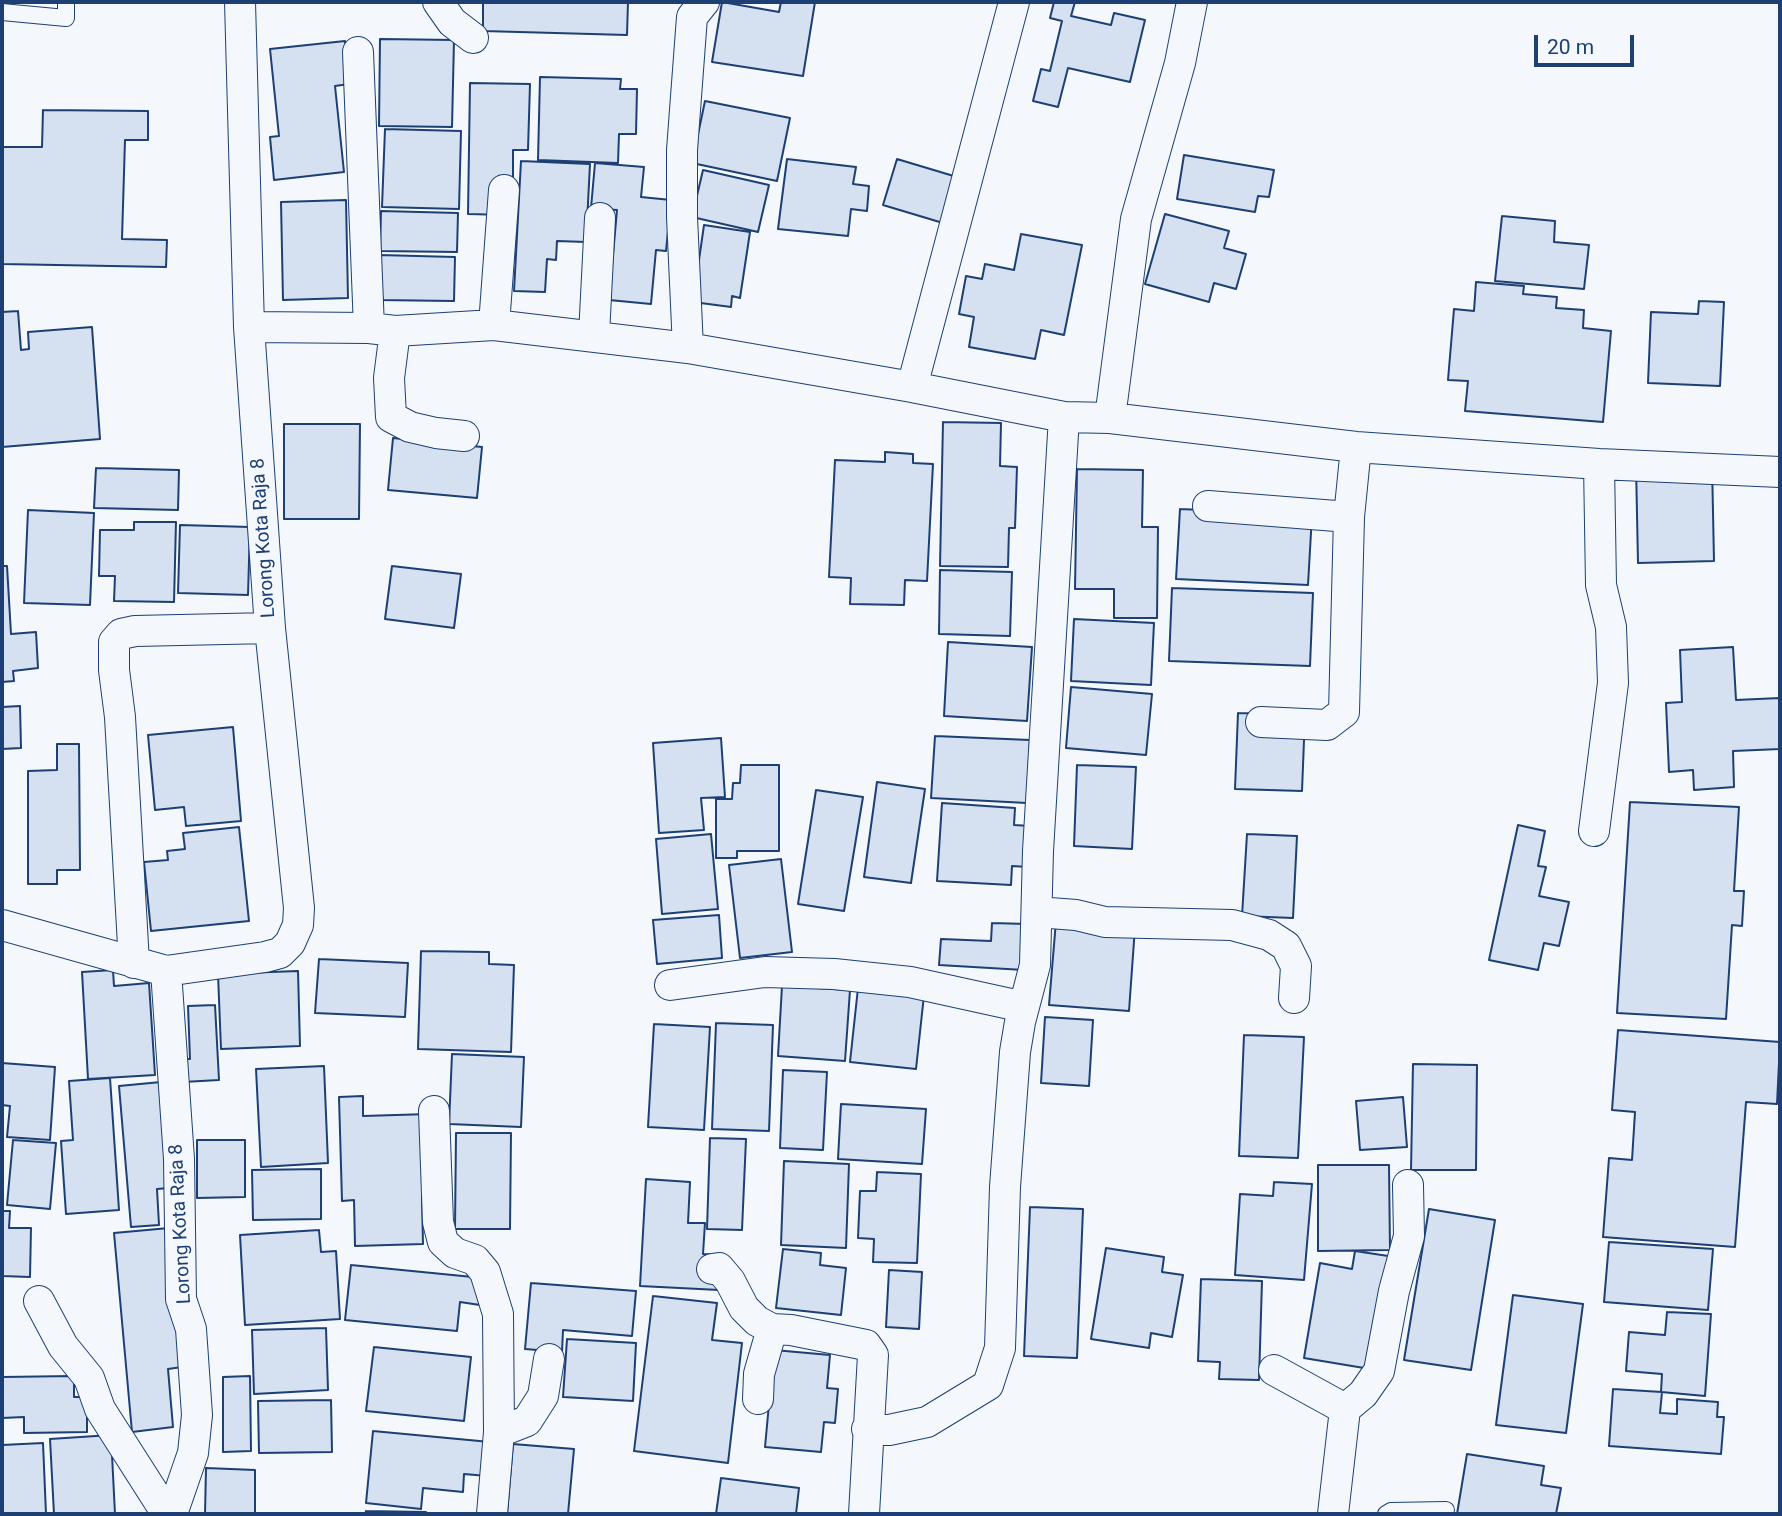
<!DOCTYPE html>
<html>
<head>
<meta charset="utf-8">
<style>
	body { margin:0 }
	#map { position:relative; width:1782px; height:1516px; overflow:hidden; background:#f4f7fb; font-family:Roboto,sans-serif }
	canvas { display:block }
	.frame { position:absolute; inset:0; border:4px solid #1d3f73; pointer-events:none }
	.scale { position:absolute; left:1534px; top:35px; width:100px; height:32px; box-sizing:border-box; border:4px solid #1d3f73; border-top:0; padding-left:9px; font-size:21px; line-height:24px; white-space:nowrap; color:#1d3f73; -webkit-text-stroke:5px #f4f7fb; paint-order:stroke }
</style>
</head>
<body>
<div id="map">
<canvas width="1782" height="1516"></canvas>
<div class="frame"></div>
<div class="scale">20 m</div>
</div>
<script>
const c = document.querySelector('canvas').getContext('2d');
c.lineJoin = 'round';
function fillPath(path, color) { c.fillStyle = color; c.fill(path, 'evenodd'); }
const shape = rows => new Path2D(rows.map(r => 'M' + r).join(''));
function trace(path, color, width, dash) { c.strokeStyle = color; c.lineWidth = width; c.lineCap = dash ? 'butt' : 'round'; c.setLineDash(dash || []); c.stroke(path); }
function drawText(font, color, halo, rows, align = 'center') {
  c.font = font + ' Roboto,sans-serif'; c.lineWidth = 5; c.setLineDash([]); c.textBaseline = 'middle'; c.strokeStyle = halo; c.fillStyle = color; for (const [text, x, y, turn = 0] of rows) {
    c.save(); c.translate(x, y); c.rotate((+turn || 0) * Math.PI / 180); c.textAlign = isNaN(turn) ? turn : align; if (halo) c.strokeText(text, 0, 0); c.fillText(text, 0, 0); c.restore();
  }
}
const building = shape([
	[483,2,628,2,627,35,483,31,483,2],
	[722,2,779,12,781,2,815,2,803,76,712,62,722,2],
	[1054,2,1075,2,1071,16,1111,25,1114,13,1145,20,1130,82,1068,68,1058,107,1033,101,1041,69,1050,71,1062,21,1050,18,1054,2],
	[380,39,454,40,452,127,379,126,380,39],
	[345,41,349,84,335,86,344,172,274,180,270,137,279,136,270,49,345,41],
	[540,77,621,79,620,89,637,89,636,134,619,134,618,163,538,160,540,77],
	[470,83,530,84,528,150,513,150,513,188,506,215,468,214,470,83],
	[705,101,790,118,777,181,692,163,705,101],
	[43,110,148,111,148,140,125,140,122,239,167,240,166,267,2,264,2,147,42,147,43,110],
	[385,129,461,131,459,209,382,207,385,129],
	[1184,155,1274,170,1269,197,1258,196,1255,212,1177,199,1184,155],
	[787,159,856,167,853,184,869,186,867,211,851,209,848,236,778,229,787,159],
	[897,159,957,177,943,223,883,205,897,159],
	[521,161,590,164,586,242,557,241,556,260,547,259,545,292,514,291,521,161],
	[595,163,644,167,641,197,671,200,666,251,656,250,651,304,609,300,617,210,591,208,595,163],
	[703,170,769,185,758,232,692,217,703,170],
	[346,200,348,298,283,300,281,202,346,200],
	[381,211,458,213,457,252,380,251,381,211],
	[1165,214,1229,231,1224,248,1246,254,1236,289,1214,283,1209,302,1145,284,1165,214],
	[1502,216,1555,221,1554,242,1589,245,1584,289,1495,281,1502,216],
	[704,225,750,232,740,298,732,296,731,307,693,302,704,225],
	[1021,234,1082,245,1064,335,1041,330,1035,359,969,347,974,317,959,314,966,276,982,279,985,264,1014,270,1021,234],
	[379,255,455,257,454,301,378,300,379,255],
	[1476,282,1524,286,1523,294,1557,297,1556,308,1584,310,1583,328,1611,331,1603,422,1465,411,1468,381,1448,380,1454,309,1474,311,1476,282],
	[1699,301,1724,302,1720,386,1648,383,1651,312,1698,314,1699,301],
	[18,311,21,350,29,349,28,332,92,327,100,439,2,447,2,312,18,311],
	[943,422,1001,423,1000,466,1017,467,1015,528,1009,528,1008,567,940,566,943,422],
	[284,424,360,424,359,519,284,519,284,424],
	[393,438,482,447,477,498,388,490,393,438],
	[885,452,913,454,913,463,933,464,927,581,905,580,904,605,850,604,851,578,829,577,835,460,885,462,885,452],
	[1712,463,1714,561,1638,563,1636,465,1712,463],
	[96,468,179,470,178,510,94,508,96,468],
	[1077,469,1143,470,1142,527,1158,527,1157,618,1114,618,1114,589,1075,589,1077,469],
	[1180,509,1312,515,1308,585,1176,579,1180,509],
	[28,510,94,513,90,605,24,603,28,510],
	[134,522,176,522,174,602,114,601,115,576,99,576,100,530,134,530,134,522],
	[180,525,250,527,248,595,178,593,180,525],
	[2,566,7,566,11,634,36,632,38,668,13,671,14,681,2,682,2,566],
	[392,566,461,574,454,628,385,619,392,566],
	[940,570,1012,572,1010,636,939,634,940,570],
	[1172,588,1313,593,1310,666,1169,661,1172,588],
	[1074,619,1154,623,1151,685,1071,681,1074,619],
	[948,642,1032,647,1027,721,944,716,948,642],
	[1733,647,1736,700,1780,698,1780,749,1733,751,1734,787,1694,790,1693,770,1669,772,1666,703,1682,702,1680,650,1733,647],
	[1071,687,1152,694,1146,755,1066,748,1071,687],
	[20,706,21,748,2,749,2,707,20,706],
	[1238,713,1305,715,1302,791,1235,789,1238,713],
	[233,727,241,821,186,826,184,807,155,810,148,735,233,727],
	[935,736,1030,740,1027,803,931,798,935,736],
	[721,738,725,797,701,798,704,830,659,833,653,743,721,738],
	[57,744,79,744,80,870,57,870,57,884,28,884,28,771,57,770,57,744],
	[741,765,779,765,779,851,737,851,737,858,716,858,716,799,732,799,733,783,740,783,741,765],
	[1077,765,1136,767,1132,849,1074,846,1077,765],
	[877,782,925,789,911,883,864,877,877,782],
	[816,790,863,797,844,911,798,904,816,790],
	[1630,802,1739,807,1734,891,1744,891,1742,926,1732,925,1726,1019,1617,1013,1630,802],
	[942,803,1015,808,1014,825,1030,826,1028,867,1012,866,1011,885,937,881,942,803],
	[1518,825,1545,831,1538,866,1546,867,1539,896,1569,902,1559,946,1544,943,1538,970,1489,960,1518,825],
	[239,827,249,921,151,931,144,862,168,860,167,851,185,849,183,833,239,827],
	[711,834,718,909,662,914,656,839,711,834],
	[1247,834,1297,836,1293,918,1242,916,1247,834],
	[781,859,792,952,740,958,729,865,781,859],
	[719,915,722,958,657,964,653,920,719,915],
	[1056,921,1135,927,1129,1011,1049,1005,1056,921],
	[992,923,1027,924,1024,970,939,965,941,939,991,941,992,923],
	[421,951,489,952,489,964,514,965,511,1052,418,1049,421,951],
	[319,959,408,963,405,1017,315,1013,319,959],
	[113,970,114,986,149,983,155,1075,88,1079,82,972,113,970],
	[298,971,300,1046,221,1049,218,974,298,971],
	[782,986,850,990,845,1061,778,1056,782,986],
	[858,988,924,995,916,1069,850,1062,858,988],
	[215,1005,219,1080,183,1082,182,1059,190,1059,188,1006,215,1005],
	[1045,1017,1093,1020,1089,1086,1041,1083,1045,1017],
	[716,1023,773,1025,769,1131,712,1129,716,1023],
	[654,1024,710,1027,704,1130,648,1127,654,1024],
	[1618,1030,1780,1042,1777,1104,1746,1102,1735,1247,1603,1237,1609,1158,1632,1160,1635,1112,1612,1110,1618,1030],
	[1244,1035,1304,1037,1298,1158,1239,1156,1244,1035],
	[452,1054,524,1057,521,1127,449,1124,452,1054],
	[2,1063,55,1067,50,1140,7,1137,10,1106,2,1105,2,1063],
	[1413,1064,1477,1065,1476,1170,1411,1170,1413,1064],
	[324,1066,328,1163,261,1167,256,1069,324,1066],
	[783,1070,827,1072,823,1150,780,1148,783,1070],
	[110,1078,119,1210,66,1214,61,1141,73,1140,69,1081,110,1078],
	[161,1082,169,1188,157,1189,159,1225,131,1227,119,1086,161,1082],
	[363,1096,363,1116,429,1114,422,1198,423,1244,355,1246,354,1200,342,1201,339,1097,363,1096],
	[1403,1097,1407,1147,1360,1150,1356,1101,1403,1097],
	[841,1104,926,1109,922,1164,838,1159,841,1104],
	[456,1133,511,1133,510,1229,455,1229,456,1133],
	[710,1138,746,1139,742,1230,707,1229,710,1138],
	[13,1140,56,1143,50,1209,7,1205,13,1140],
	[197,1140,245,1140,245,1197,197,1198,197,1140],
	[784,1161,849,1164,846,1248,781,1245,784,1161],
	[1318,1165,1389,1165,1390,1250,1318,1251,1318,1165],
	[321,1169,321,1219,253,1220,252,1170,321,1169],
	[877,1172,921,1174,917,1263,873,1262,874,1239,858,1238,860,1191,876,1191,877,1172],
	[646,1179,690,1182,688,1223,705,1223,703,1254,722,1255,719,1290,640,1286,646,1179],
	[1274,1182,1312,1184,1304,1280,1235,1275,1240,1194,1273,1196,1274,1182],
	[1030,1207,1083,1209,1077,1358,1024,1356,1030,1207],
	[1429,1209,1495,1220,1471,1370,1404,1360,1429,1209],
	[2,1211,10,1211,9,1228,31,1228,30,1277,2,1276,2,1211],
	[169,1228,182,1367,168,1369,173,1427,132,1432,114,1233,169,1228],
	[319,1230,321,1252,336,1251,340,1319,245,1325,240,1235,319,1230],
	[1609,1242,1713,1249,1708,1310,1604,1302,1609,1242],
	[1106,1248,1164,1257,1162,1272,1183,1275,1172,1337,1151,1333,1149,1348,1091,1339,1106,1248],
	[783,1249,821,1253,820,1265,846,1268,841,1315,776,1308,783,1249],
	[1355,1251,1395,1257,1376,1370,1304,1358,1320,1263,1352,1269,1355,1251],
	[351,1265,483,1278,480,1305,460,1302,457,1331,345,1320,351,1265],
	[889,1270,922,1272,919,1329,886,1327,889,1270],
	[1201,1279,1262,1281,1259,1380,1219,1379,1220,1362,1198,1361,1201,1279],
	[531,1283,636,1291,632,1336,563,1330,562,1352,525,1349,531,1283],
	[1513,1295,1583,1304,1566,1433,1496,1425,1513,1295],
	[653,1296,717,1303,712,1340,742,1343,728,1463,634,1451,653,1296],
	[1667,1312,1711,1314,1705,1396,1661,1392,1662,1374,1626,1371,1629,1332,1665,1335,1667,1312],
	[326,1328,328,1390,254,1394,252,1330,326,1328],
	[567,1339,636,1343,633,1401,563,1397,567,1339],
	[374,1347,471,1357,464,1421,366,1411,374,1347],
	[774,1350,830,1355,827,1388,838,1389,835,1423,824,1422,821,1452,765,1447,774,1350],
	[74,1376,74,1397,87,1397,87,1432,24,1433,24,1417,2,1418,2,1377,74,1376],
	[250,1376,251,1451,223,1452,223,1377,250,1376],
	[1613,1389,1662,1392,1660,1413,1677,1414,1677,1399,1718,1402,1717,1417,1724,1417,1721,1454,1609,1446,1613,1389],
	[331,1400,332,1452,259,1453,258,1401,331,1400],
	[373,1431,490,1442,487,1476,464,1474,463,1492,423,1488,421,1509,366,1503,373,1431],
	[111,1435,115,1514,54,1514,50,1439,111,1435],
	[43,1443,46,1514,2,1514,2,1445,43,1443],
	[513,1444,574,1449,568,1514,507,1514,513,1444],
	[1467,1454,1544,1466,1541,1485,1561,1488,1556,1514,1457,1514,1467,1454],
	[206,1468,255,1470,255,1514,205,1514,206,1468],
	[721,1478,799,1488,796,1514,716,1514,721,1478],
	[366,1511,426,1512,426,1514,365,1514,366,1511]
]);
const service = shape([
	[2,12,66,18,66,2],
	[1386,1514,1391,1511,1446,1510]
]);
const minor = shape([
	[438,2,452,22,473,38],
	[358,52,369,328],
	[494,325,504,190],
	[249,327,369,328,395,331,494,325,688,348,912,387,1064,417,1110,418,1356,447,1599,464,1780,472],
	[395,331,389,378,391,417,410,427,436,433,464,436],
	[594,335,600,218],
	[688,348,682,217,682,150,692,17,704,2],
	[912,387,1014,2],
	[1110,418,1136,219,1180,63,1192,2],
	[1208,506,1349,517],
	[1261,722,1327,725,1344,712,1349,517,1356,447],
	[1594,831,1613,683,1611,627,1601,585,1599,464],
	[1037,912,1076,915,1105,922,1232,925,1269,935,1286,946,1296,966,1294,998],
	[2,925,166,971,265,957,280,953,290,943,298,925,299,908,270,628,249,327,240,2],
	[134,963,120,717,114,670,114,642,121,634,135,631,270,628],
	[166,971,179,1159,181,1299,191,1329,197,1415,193,1453,172,1514],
	[670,985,765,972,834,974,910,982,1024,1007],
	[434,1111,438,1222,443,1242,455,1253,475,1260,485,1272,498,1314,499,1432,492,1514],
	[712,1269,719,1268,730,1281,744,1308,757,1321,772,1329],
	[39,1301,63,1346,89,1378,100,1409,167,1514],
	[1274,1370,1345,1409,1333,1514],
	[758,1399,759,1374,772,1329,791,1330,866,1345,873,1355,864,1514],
	[1345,1409,1363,1394,1379,1371,1394,1291,1409,1236,1408,1185],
	[867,1429,889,1430,927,1422,988,1385,1000,1348,1005,1187,1015,1052,1020,1022,1035,965,1038,851,1064,417],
	[499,1432,527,1421,543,1396,549,1359]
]);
const streetNames = [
	["Lorong Kota Raja 8",264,538,-94],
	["Lorong Kota Raja 8",181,1224,-93]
];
fillPath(building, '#d5e0f0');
trace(building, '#1d3f73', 2);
trace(service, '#1d3f73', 18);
trace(minor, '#1d3f73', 32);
trace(service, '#f4f7fb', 16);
trace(minor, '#f4f7fb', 30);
drawText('19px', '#1d3f73', '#f4f7fb', streetNames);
</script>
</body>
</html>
